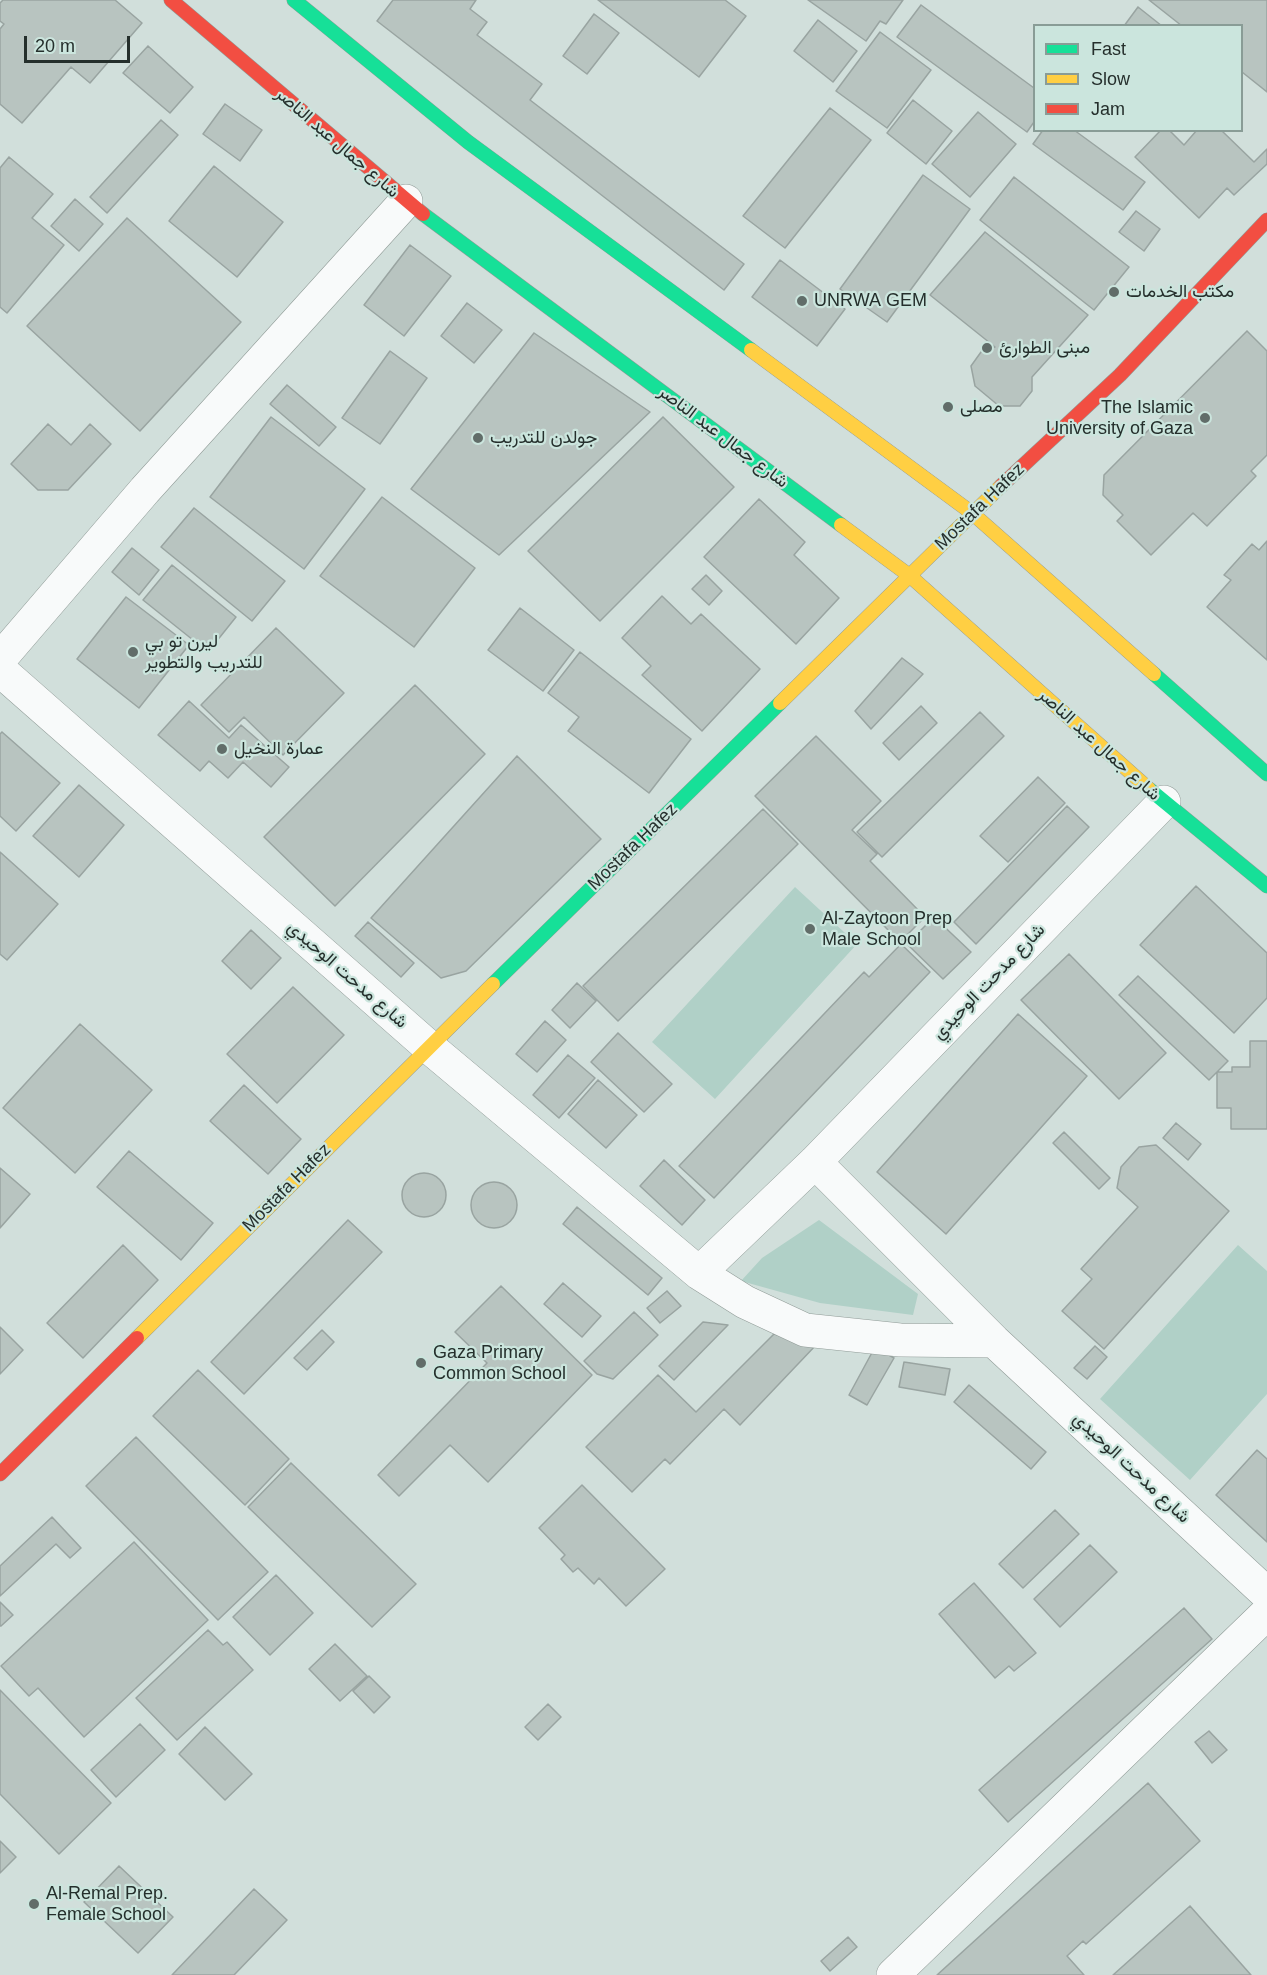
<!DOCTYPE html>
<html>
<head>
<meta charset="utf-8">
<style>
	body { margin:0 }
	#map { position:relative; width:1267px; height:1975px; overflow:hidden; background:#d1dfdb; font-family:Arial,sans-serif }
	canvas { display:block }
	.legend { position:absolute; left:1033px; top:24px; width:210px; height:108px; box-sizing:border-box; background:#cbe5dd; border:2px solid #899c96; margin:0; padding:8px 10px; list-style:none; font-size:18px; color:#252f2c }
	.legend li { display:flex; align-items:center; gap:12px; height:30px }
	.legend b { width:30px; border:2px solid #899c96 }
	.scale { position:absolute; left:24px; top:36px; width:106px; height:27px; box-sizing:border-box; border:3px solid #252f2c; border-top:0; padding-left:8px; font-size:18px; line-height:21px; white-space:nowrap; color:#252f2c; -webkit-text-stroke:4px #cbe5dd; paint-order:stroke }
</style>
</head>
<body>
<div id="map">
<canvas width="1267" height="1975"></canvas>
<ul class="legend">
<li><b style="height:8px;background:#16e098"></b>Fast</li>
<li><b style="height:8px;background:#ffcf43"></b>Slow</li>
<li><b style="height:8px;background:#f24e42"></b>Jam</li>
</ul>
<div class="scale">20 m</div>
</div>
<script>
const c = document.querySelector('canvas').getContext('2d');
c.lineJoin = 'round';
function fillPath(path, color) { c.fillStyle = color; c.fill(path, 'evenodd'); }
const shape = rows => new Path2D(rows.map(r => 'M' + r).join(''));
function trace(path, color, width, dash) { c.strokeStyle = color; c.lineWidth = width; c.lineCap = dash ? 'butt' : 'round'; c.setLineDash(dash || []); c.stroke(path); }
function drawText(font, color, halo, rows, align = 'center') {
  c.font = font + ' Arial,Vazirmatn,sans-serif'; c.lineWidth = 4.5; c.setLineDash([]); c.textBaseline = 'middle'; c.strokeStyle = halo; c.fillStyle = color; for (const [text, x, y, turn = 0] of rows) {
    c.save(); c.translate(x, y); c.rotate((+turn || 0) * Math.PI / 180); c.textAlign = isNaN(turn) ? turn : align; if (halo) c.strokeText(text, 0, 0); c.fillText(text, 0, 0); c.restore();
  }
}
const green = shape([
	[795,887,857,944,715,1099,652,1042],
	[819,1220,918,1294,913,1315,820,1303,741,1281,762,1258],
	[1238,1245,1267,1271,1267,1394,1190,1480,1100,1399]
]);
const building = shape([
	[3,0,115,0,142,23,90,83,71,67,22,123,0,104,0,29,4,24,0,21,0,3,3,0],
	[393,0,476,0,470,9,487,22,477,35,542,84,530,100,744,264,724,290,377,21,393,0],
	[598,0,725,0,746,16,699,77,598,0],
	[808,0,903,0,886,24,880,21,866,41,808,0],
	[1149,0,1267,0,1267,92,1242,72,1242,26,1182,26,1149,0],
	[921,5,1034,88,1034,122,1027,132,897,37,921,5],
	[1138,7,1162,26,1124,26,1138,7],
	[594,14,619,33,587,74,563,56,594,14],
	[818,20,857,51,833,82,794,51,818,20],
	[880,32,931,70,887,128,836,91,880,32],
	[148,46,193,87,170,113,123,73,148,46],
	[913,100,952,131,926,164,887,133,913,100],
	[225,104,262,130,240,161,203,134,225,104],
	[830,108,871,140,785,248,743,216,830,108],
	[978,112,1016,144,970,197,932,164,978,112],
	[161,120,178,135,107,213,90,197,161,120],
	[1043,130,1074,130,1145,182,1123,210,1033,144,1043,130],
	[1161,130,1169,130,1184,145,1197,130,1221,130,1254,162,1267,149,1267,164,1234,195,1227,188,1199,218,1135,157,1161,130],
	[9,157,53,194,32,218,64,245,7,313,0,307,0,168,9,157],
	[214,166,283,222,237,277,169,221,214,166],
	[923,175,970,209,887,322,840,289,923,175],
	[1014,177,1129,267,1094,310,980,220,1014,177],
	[75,199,103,224,79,251,51,226,75,199],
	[1136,211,1160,229,1144,251,1119,232,1136,211],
	[127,218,241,322,140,431,27,326,127,218],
	[985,232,1088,315,1032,377,1032,391,1020,406,999,406,975,386,971,366,981,352,995,347,930,295,985,232],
	[410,245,451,276,404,336,364,305,410,245],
	[780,260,845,309,817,346,752,297,780,260],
	[467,303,502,330,474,363,441,336,467,303],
	[1247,331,1267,351,1267,455,1251,471,1256,476,1207,526,1193,513,1151,555,1117,521,1123,515,1103,495,1104,475,1247,331],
	[534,333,650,412,499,555,411,489,534,333],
	[390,351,427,378,380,444,342,418,390,351],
	[287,385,336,427,319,446,270,404,287,385],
	[271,417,365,489,304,569,210,497,271,417],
	[663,417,734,487,600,621,528,551,663,417],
	[48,424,71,445,90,424,111,444,68,490,38,490,11,464,48,424],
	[382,497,475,568,414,647,320,576,382,497],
	[759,499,805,542,794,555,839,598,796,644,704,557,759,499],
	[194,508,285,581,252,621,161,547,194,508],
	[1267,541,1267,660,1207,607,1231,580,1224,575,1252,544,1259,550,1267,541],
	[132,548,159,570,139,595,112,572,132,548],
	[172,565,236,617,208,652,143,600,172,565],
	[706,575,722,591,709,605,692,589,706,575],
	[662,596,691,624,701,614,760,669,702,731,642,675,651,666,622,638,662,596],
	[126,597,189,645,139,708,77,659,126,597],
	[520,608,574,650,543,691,488,650,520,608],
	[276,628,344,693,283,755,244,717,229,732,201,705,276,628],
	[580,652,691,739,649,793,568,731,579,717,548,693,580,652],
	[902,658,923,674,871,729,855,711,902,658],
	[415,685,485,754,335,906,264,837,415,685],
	[189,701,229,738,241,725,289,767,271,787,243,762,228,778,209,761,200,771,158,735,189,701],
	[921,706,937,723,899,760,883,743,921,706],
	[980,712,1004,736,882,857,857,832,980,712],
	[2,732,60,783,16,831,0,816,0,734,2,732],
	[816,736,881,801,852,830,877,854,870,861,925,917,900,942,755,796,816,736],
	[517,756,601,839,466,971,441,978,371,918,517,756],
	[1038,777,1065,803,1008,862,980,836,1038,777],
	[79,785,124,825,79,877,33,836,79,785],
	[1067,806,1089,827,976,944,954,922,1067,806],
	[763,809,798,844,618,1021,583,986,763,809],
	[0,852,58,904,7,960,0,954,0,852],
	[1196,886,1267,953,1267,998,1234,1033,1140,945,1196,886],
	[934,917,971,952,943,979,907,944,934,917],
	[368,922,414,963,401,977,355,936,368,922],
	[251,930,281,958,251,989,222,961,251,930],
	[901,944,930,972,714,1198,679,1166,864,972,869,977,901,944],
	[1069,954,1166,1053,1119,1099,1021,1000,1069,954],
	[1138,976,1228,1061,1209,1080,1119,995,1138,976],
	[577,983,596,1001,570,1028,552,1010,577,983],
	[293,987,344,1035,277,1103,227,1054,293,987],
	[1018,1014,1087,1076,946,1234,877,1172,1018,1014],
	[545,1021,566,1040,537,1072,516,1054,545,1021],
	[80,1024,152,1090,75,1173,3,1108,80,1024],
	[618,1033,672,1084,644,1112,591,1062,618,1033],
	[1250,1041,1267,1041,1267,1129,1231,1129,1231,1108,1217,1108,1217,1072,1232,1072,1232,1067,1250,1067,1250,1041],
	[568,1055,595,1078,559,1118,533,1095,568,1055],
	[598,1080,637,1115,606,1148,568,1114,598,1080],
	[244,1085,301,1139,268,1174,210,1121,244,1085],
	[1176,1123,1201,1144,1188,1160,1163,1138,1176,1123],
	[1064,1132,1110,1178,1099,1189,1053,1143,1064,1132],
	[1156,1145,1229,1211,1104,1349,1062,1311,1092,1279,1081,1269,1138,1207,1117,1188,1121,1167,1139,1147,1156,1145],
	[129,1151,213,1223,181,1260,97,1187,129,1151],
	[664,1160,705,1200,682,1225,640,1186,664,1160],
	[0,1168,30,1194,0,1228,0,1168],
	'402 1195a22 22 0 1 1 44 0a22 22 0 1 1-44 0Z',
	'471 1205a23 23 0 1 1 46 0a23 23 0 1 1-46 0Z',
	[577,1207,662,1278,648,1295,563,1224,577,1207],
	[348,1220,382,1252,244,1394,211,1362,348,1220],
	[123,1245,158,1280,83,1358,47,1323,123,1245],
	[563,1283,601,1316,582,1337,544,1304,563,1283],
	[501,1286,592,1375,488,1482,450,1445,399,1496,378,1475,487,1363,455,1332,501,1286],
	[667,1291,681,1306,660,1323,647,1308,667,1291],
	[634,1312,658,1335,613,1379,597,1374,584,1361,634,1312],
	[703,1322,728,1325,674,1380,659,1366,703,1322],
	[0,1327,23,1350,0,1374,0,1327],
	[322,1330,334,1342,307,1370,294,1358,322,1330],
	[774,1334,817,1344,740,1425,724,1409,670,1464,665,1459,632,1492,586,1447,658,1375,696,1412,774,1334],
	[1095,1346,1107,1357,1087,1379,1074,1368,1095,1346],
	[875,1347,894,1358,867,1405,849,1395,875,1347],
	[904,1362,950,1369,945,1395,899,1387,904,1362],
	[198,1370,289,1459,245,1505,153,1416,198,1370],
	[969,1385,1046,1452,1031,1469,954,1402,969,1385],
	[136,1437,268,1572,218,1620,86,1486,136,1437],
	[1257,1450,1267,1459,1267,1542,1216,1495,1257,1450],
	[291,1463,416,1584,372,1627,248,1507,291,1463],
	[582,1485,665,1569,626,1606,599,1578,594,1584,578,1568,573,1572,561,1559,565,1555,539,1528,582,1485],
	[1055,1510,1079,1534,1023,1588,999,1564,1055,1510],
	[52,1517,81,1548,70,1558,56,1544,0,1596,0,1566,52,1517],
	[134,1542,208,1620,84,1737,38,1688,29,1696,1,1666,134,1542],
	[1090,1545,1117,1572,1060,1627,1034,1599,1090,1545],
	[276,1575,313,1613,270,1655,233,1617,276,1575],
	[974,1583,1036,1653,1014,1671,1009,1666,995,1678,939,1614,974,1583],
	[0,1602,13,1615,1,1626,0,1626,0,1602],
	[1184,1608,1212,1639,1008,1822,979,1790,1184,1608],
	[208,1630,223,1645,227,1642,253,1670,177,1740,136,1698,208,1630],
	[335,1644,367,1676,340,1701,309,1669,335,1644],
	[369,1676,390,1697,374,1713,353,1691,369,1676],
	[0,1690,111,1803,59,1854,0,1794,0,1690],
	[548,1704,561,1717,538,1740,525,1727,548,1704],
	[140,1724,165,1750,116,1797,91,1770,140,1724],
	[205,1727,252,1774,225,1800,179,1754,205,1727],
	[1209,1731,1227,1750,1212,1763,1195,1742,1209,1731],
	[1148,1783,1200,1841,1086,1944,1083,1941,1067,1956,1084,1975,937,1975,1148,1783],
	[0,1841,16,1857,0,1873,0,1841],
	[119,1866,173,1917,138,1953,84,1902,119,1866],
	[254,1889,287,1920,234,1975,172,1975,254,1889],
	[1190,1906,1251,1975,1113,1975,1190,1906],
	[848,1937,857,1947,830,1971,821,1961,848,1937]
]);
const street = shape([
	[0,659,145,490,406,201],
	[0,670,429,1047,699,1273,745,1302,805,1330,900,1340,994,1341],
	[815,1162,994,1341,1267,1594],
	[699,1273,815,1162,1164,802],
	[893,1975,1267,1613]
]);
const fast = shape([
	[294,0,468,142,751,350],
	[423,214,841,525],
	[1154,674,1267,774],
	[1149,789,1267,886],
	[493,984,780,703]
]);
const slow = shape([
	[751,350,972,513,1154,674],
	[841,525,910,576,1149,789],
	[780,703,1001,486],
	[137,1338,493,984]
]);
const jam = shape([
	[171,0,423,214],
	[1001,486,1120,375,1267,220],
	[0,1474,137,1338]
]);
const markers = [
	[1114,292,6,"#616d69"],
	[802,301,6,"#616d69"],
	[987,348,6,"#616d69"],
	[948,407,6,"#616d69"],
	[1205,418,6,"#616d69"],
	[478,438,6,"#616d69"],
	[133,652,6,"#616d69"],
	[222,749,6,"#616d69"],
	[810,929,6,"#616d69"],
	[421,1363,6,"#616d69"],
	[34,1904,6,"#616d69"]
];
const streetNames = [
	["شارع جمال عبد الناصر",337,143,41],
	["شارع جمال عبد الناصر",723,437,37],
	["Mostafa Hafez",980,507,-44],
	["شارع جمال عبد الناصر",1099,745,42],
	["Mostafa Hafez",633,847,-44],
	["شارع مدحت الوحيدي",347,975,41],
	["شارع مدحت الوحيدي",989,982,-46],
	["Mostafa Hafez",287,1188,-45],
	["شارع مدحت الوحيدي",1131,1468,43]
];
const poiNames = [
	["مكتب الخدمات",1126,292],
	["UNRWA GEM",814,301],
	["مبنى الطوارئ",999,348],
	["مصلى",960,407],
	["The Islamic",1193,408,"right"],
	["University of Gaza",1193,429,"right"],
	["جولدن للتدريب",490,438],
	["ليرن تو بي",145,642],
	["للتدريب والتطوير",145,663],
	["عمارة النخيل",234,749],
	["Al-Zaytoon Prep",822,919],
	["Male School",822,940],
	["Gaza Primary",433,1353],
	["Common School",433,1374],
	["Al-Remal Prep.",46,1894],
	["Female School",46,1915]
];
fillPath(green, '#b0d0c7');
fillPath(building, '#b8c4c0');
trace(building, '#99a4a1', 1.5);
trace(street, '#909b97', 34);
trace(fast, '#909b97', 15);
trace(slow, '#909b97', 15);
trace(jam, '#909b97', 15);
trace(street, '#f8fafa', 33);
trace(fast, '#16e098', 14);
trace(slow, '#ffcf43', 14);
trace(jam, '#f24e42', 14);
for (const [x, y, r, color] of markers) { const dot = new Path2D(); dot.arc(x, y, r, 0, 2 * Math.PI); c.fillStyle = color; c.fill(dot); trace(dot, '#cbe5dd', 2); }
drawText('18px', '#252f2c', '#cbe5dd', streetNames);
drawText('18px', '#252f2c', '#cbe5dd', poiNames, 'left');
</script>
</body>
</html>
